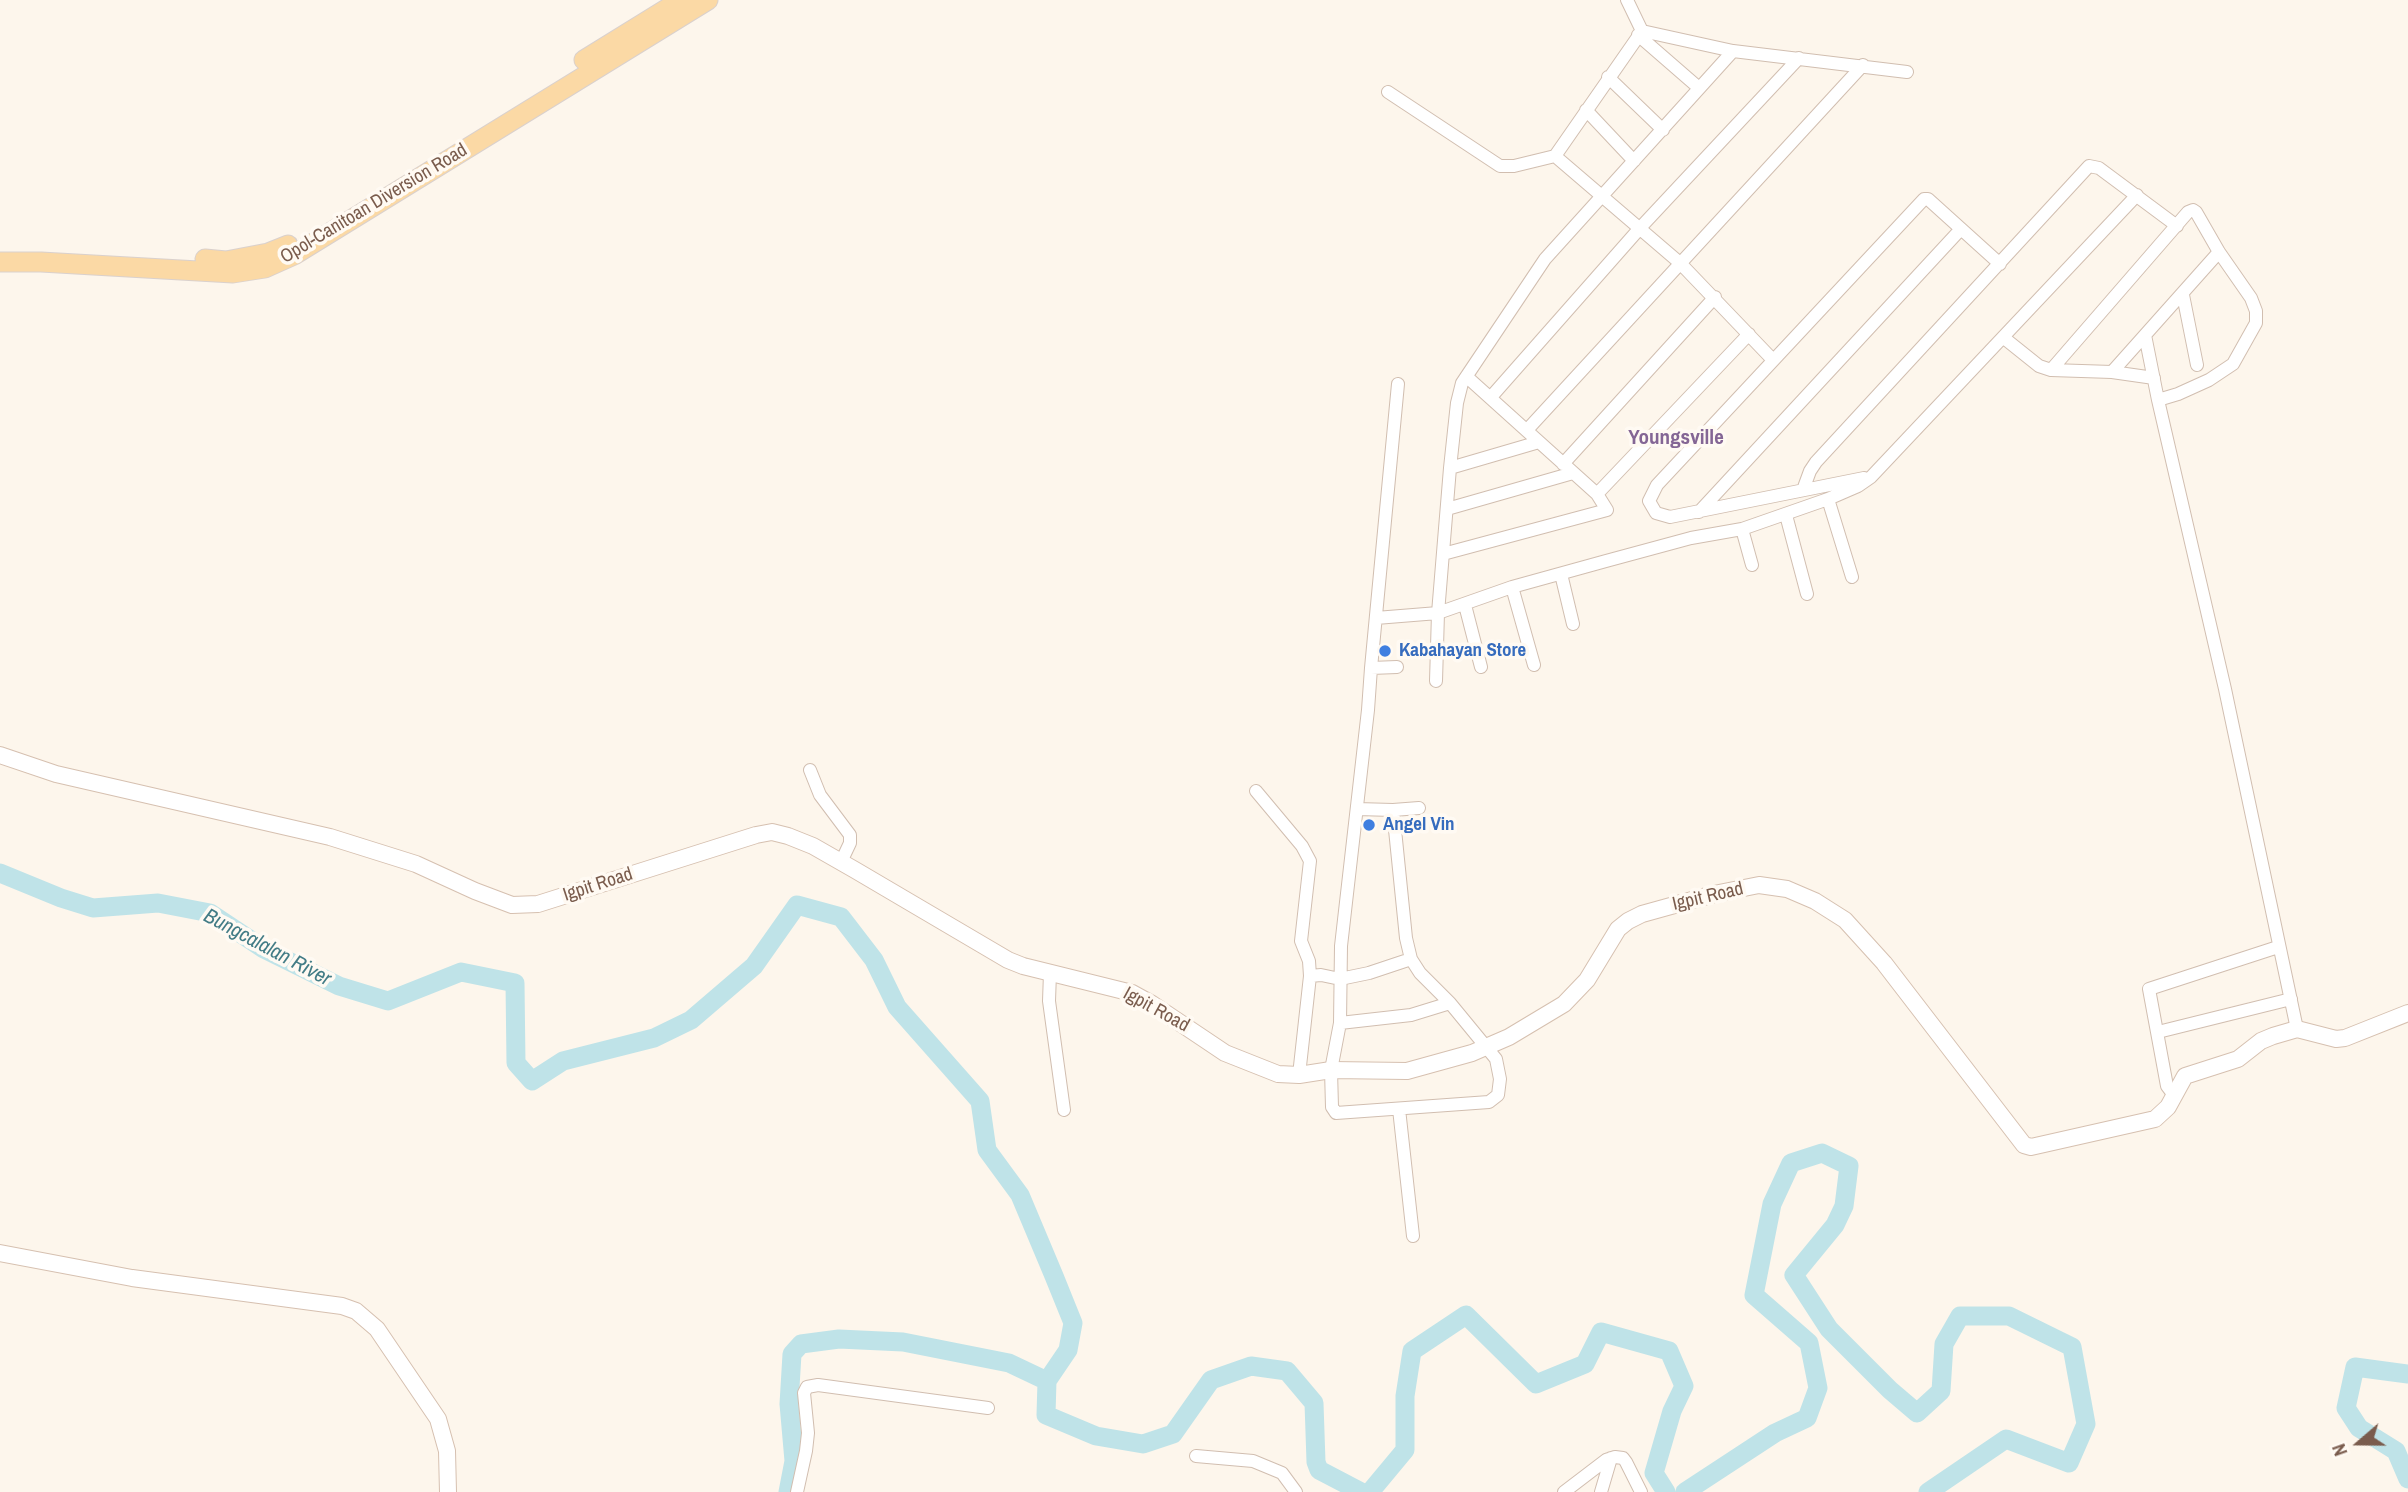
<!DOCTYPE html>
<html>
<head>
<meta charset="utf-8">
<style>
	body { margin:0 }
	#map { position:relative; width:2408px; height:1492px; overflow:hidden; background:#fdf6ec; font-family:"Archivo Narrow",sans-serif }
	canvas { display:block }
	.north { position:absolute; left:2324px; top:1408px; width:70px; height:70px; -webkit-text-stroke:5px #fffaf3; paint-order:stroke; rotate:250deg; font-size:19px; font-weight:700; line-height:28px; text-align:center; color:#7a5c4d }
	.north::after { content:''; display:block; margin:auto; width:24px; height:32px; background:#7a5c4d; clip-path:polygon(50% 0,100% 100%,50% 72%,0 100%) }
</style>
</head>
<body>
<div id="map">
<canvas width="2408" height="1492"></canvas>
<div class="north">N</div>
</div>
<script>
const c = document.querySelector('canvas').getContext('2d');
c.lineJoin = 'round';
const shape = rows => new Path2D(rows.map(r => 'M' + r).join(''));
function trace(path, color, width, dash) { c.strokeStyle = color; c.lineWidth = width; c.lineCap = dash ? 'butt' : 'round'; c.setLineDash(dash || []); c.stroke(path); }
function drawText(font, color, halo, rows, align = 'center') {
  c.font = font + ' "Archivo Narrow",sans-serif'; c.lineWidth = 7; c.setLineDash([]); c.textBaseline = 'middle'; c.strokeStyle = halo; c.fillStyle = color; for (const [text, x, y, turn = 0] of rows) {
    c.save(); c.translate(x, y); c.rotate((+turn || 0) * Math.PI / 180); c.textAlign = isNaN(turn) ? turn : align; if (halo) c.strokeText(text, 0, 0); c.fillText(text, 0, 0); c.restore();
  }
}
const river = shape([
	[0,873,61,898,93,908,158,903,210,913,264,949,339,986,388,1001,461,972,515,983,516,1063,532,1081,563,1061,654,1038,691,1020,754,966,797,905,841,917,874,960,897,1007,980,1101,987,1150,1020,1195,1054,1276,1073,1323,1068,1350,1047,1381,1046,1415,1096,1436,1143,1444,1173,1434,1211,1380,1251,1366,1287,1371,1314,1403,1316,1462,1319,1470,1361,1492],
	[2408,1374,2355,1367,2346,1408,2359,1428,2396,1451,2408,1479],
	[788,1492,794,1461,789,1404,792,1354,801,1344,839,1339,903,1342,1009,1363,1047,1381],
	[1370,1492,1405,1450,1405,1396,1412,1351,1466,1315,1536,1384,1585,1364,1601,1332,1669,1351,1684,1386,1672,1411,1654,1473,1666,1492],
	[1685,1492,1775,1433,1807,1418,1818,1388,1809,1343,1754,1295,1772,1204,1791,1163,1822,1153,1849,1166,1844,1206,1835,1225,1794,1275,1829,1329,1890,1390,1917,1413,1941,1391,1944,1344,1960,1316,2009,1316,2072,1347,2086,1424,2069,1463,2006,1439,1928,1492]
]);
const street = shape([
	[1627,0,1642,31],
	[1638,35,1699,88],
	[1608,77,1663,130],
	[1388,92,1500,166,1514,166,1555,156],
	[1586,110,1634,161],
	[2183,295,2197,365],
	[2145,335,2158,400,2225,689,2297,1029],
	[2004,338,2039,366,2051,370,2112,372,2154,378],
	[1773,360,1680,263,1555,156,1642,31,1733,51,1907,72],
	[2051,370,2188,212,2193,210,2196,212,2219,252,2251,298,2256,311,2256,323,2233,364,2209,380,2178,394,2158,400],
	[2112,372,2219,252],
	[1491,397,1640,228,1799,58],
	[1527,430,1863,65],
	[1563,464,1715,297],
	[1450,468,1539,442],
	[1864,478,1670,517,1656,513,1649,501,1657,485,1924,199,1928,199,2000,264],
	[1803,490,1810,471,1816,462,2089,166,2099,168,2177,226],
	[1597,494,1749,334],
	[1828,499,1852,577],
	[1447,509,1573,473],
	[1699,512,1960,230],
	[1786,515,1807,594],
	[1742,529,1752,565],
	[1443,554,1607,510,1597,494,1467,377],
	[1561,574,1573,624],
	[1512,587,1534,665],
	[1465,605,1481,667],
	[1376,618,1438,613,1512,587,1606,561,1691,538,1742,529,1828,499,1858,486,1871,477,2137,195],
	[1371,668,1397,667],
	[1436,681,1438,613,1450,468,1457,403,1462,383,1545,259,1733,51],
	[810,770,820,795,850,835,850,843,841,862],
	[1256,791,1302,846,1310,861,1301,941,1309,961,1310,976],
	[1357,809,1393,810,1419,808],
	[1393,810,1406,938,1411,959,1420,973,1450,1003,1496,1059,1500,1079,1498,1095,1489,1102,1336,1113,1332,1107,1331,1070,1340,1023,1341,946,1368,710,1371,668,1398,384],
	[1050,973,1049,1001,1064,1110],
	[1340,1023,1411,1015,1450,1003],
	[2158,1032,2291,999],
	[1299,1075,1310,976,1321,975,1340,979,1369,973,1411,959],
	[2173,1094,2167,1086,2149,989,2278,947],
	[1399,1109,1413,1236],
	[1196,1456,1253,1461,1282,1473,1296,1492],
	[797,1492,806,1451,808,1433,804,1393,807,1387,818,1385,988,1408],
	[1564,1492,1606,1460,1615,1457,1623,1458,1626,1462,1641,1492],
	[1601,1492,1611,1458]
]);
const secondary = shape([
	[0,755,56,774,330,837,416,864,475,891,512,905,538,904,756,835,772,832,788,836,813,846,855,870,1008,960,1023,966,1132,993,1152,1004,1225,1053,1278,1074,1299,1075,1331,1070,1407,1071,1472,1053,1509,1037,1564,1004,1587,980,1618,929,1628,921,1642,914,1714,894,1759,885,1787,889,1815,901,1845,920,1884,963,2024,1145,2031,1147,2155,1119,2168,1107,2185,1076,2238,1059,2261,1041,2273,1036,2297,1029,2336,1039,2345,1038,2408,1013],
	[0,1253,132,1278,342,1306,356,1311,377,1329,438,1419,447,1451,448,1492]
]);
const primary = shape([
	[584,60,681,0],
	[205,259,226,261,268,253,288,245],
	[0,262,41,262,233,273,265,268,294,255,708,0]
]);
const markers = [
	[1385,651,7,"#3f7fe0"],
	[1369,825,7,"#3f7fe0"]
];
const streetNames = [
	["Opol-Canitoan Diversion Road",374,204,-31],
	["Igpit Road",598,885,-18],
	["Igpit Road",1708,897,-13],
	["Igpit Road",1156,1010,29]
];
const shopNames = [
	["Kabahayan Store",1399,651],
	["Angel Vin",1383,825]
];
const neighbourhoodNames = [
	["Youngsville",1676,438]
];
const waterNames = [
	["Bungcalalan River",267,948,28]
];
trace(river, '#bfe3e8', 19);
trace(street, '#d1beb0', 14);
trace(secondary, '#d6c0b0', 18);
trace(primary, '#dad1cd', 21);
trace(street, '#fff', 12);
trace(secondary, '#fff', 16);
trace(primary, '#fbd9a5', 19);
for (const [x, y, r, color] of markers) { const dot = new Path2D(); dot.arc(x, y, r, 0, 2 * Math.PI); c.fillStyle = color; c.fill(dot); trace(dot, '#fffaf3', 2.5); }
drawText('19px', '#7a5c4d', '#fffaf3', streetNames);
drawText('bold 19px', '#366cbe', '#fffaf3', shopNames, 'left');
drawText('bold 21px', '#846695', '#fffaf3', neighbourhoodNames);
drawText('italic 21px', '#437c86', '#fffaf3', waterNames);
</script>
</body>
</html>
